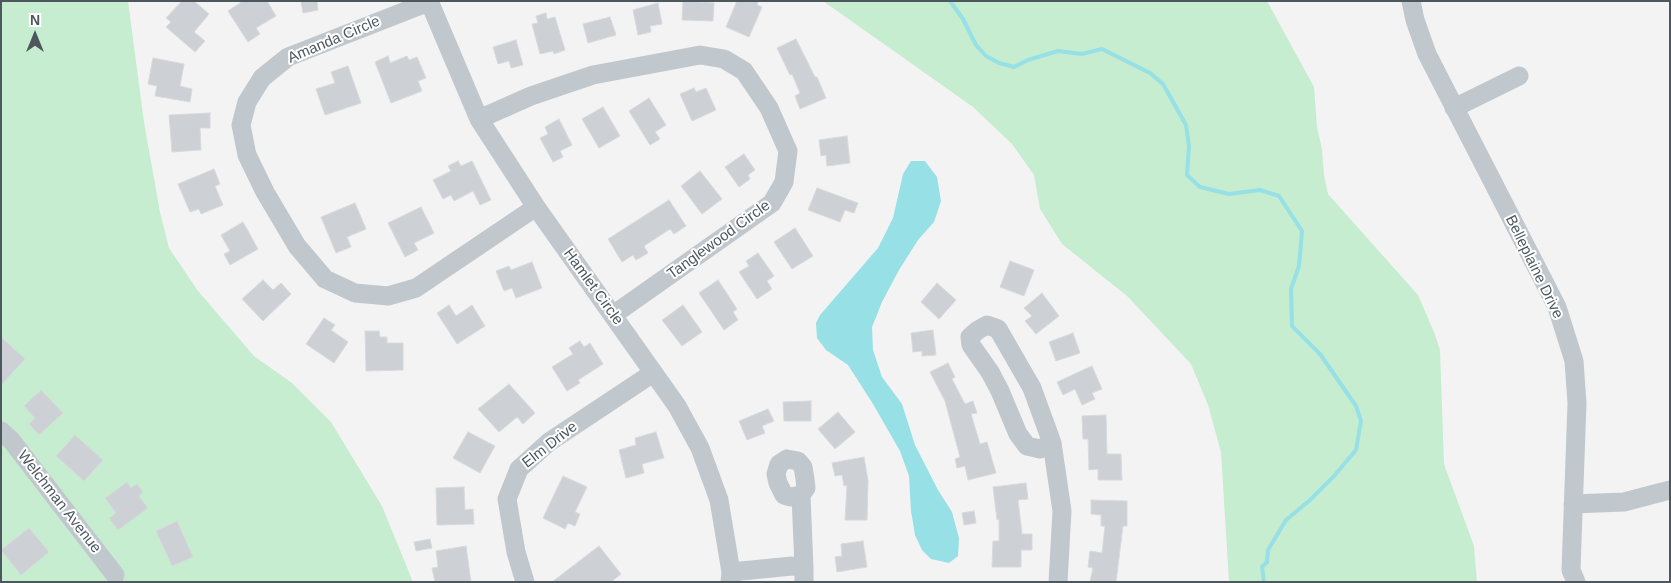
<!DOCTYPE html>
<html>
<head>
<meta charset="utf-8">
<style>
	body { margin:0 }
	#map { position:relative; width:1671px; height:583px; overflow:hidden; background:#f4f3f3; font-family:Helvetica,sans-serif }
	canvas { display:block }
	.frame { position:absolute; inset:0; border:2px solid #4c585e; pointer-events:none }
	.north { position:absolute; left:10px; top:10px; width:50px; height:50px; -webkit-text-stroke:4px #fff; paint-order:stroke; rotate:0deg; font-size:14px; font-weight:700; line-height:20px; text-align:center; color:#4c585e }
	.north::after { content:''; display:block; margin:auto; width:18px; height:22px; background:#4c585e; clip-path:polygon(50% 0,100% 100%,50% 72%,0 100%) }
</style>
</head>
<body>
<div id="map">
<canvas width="1671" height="583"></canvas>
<div class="frame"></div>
<div class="north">N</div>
</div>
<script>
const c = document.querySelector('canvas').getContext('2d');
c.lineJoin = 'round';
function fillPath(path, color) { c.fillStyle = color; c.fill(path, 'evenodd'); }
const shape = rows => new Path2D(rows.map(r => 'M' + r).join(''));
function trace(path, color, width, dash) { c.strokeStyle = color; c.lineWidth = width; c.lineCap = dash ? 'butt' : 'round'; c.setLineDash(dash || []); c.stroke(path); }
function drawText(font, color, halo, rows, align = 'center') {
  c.font = font + ' Helvetica,sans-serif'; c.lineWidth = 4; c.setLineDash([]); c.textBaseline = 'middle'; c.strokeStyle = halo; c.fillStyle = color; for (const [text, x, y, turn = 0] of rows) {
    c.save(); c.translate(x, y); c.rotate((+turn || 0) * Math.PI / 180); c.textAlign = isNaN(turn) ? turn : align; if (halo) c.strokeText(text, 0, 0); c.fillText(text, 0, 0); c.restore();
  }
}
const green = shape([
	[1,1,128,1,144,122,160,212,169,248,198,291,254,356,292,383,331,422,382,506,413,582,1,582],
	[823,1,1267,1,1314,87,1317,127,1322,149,1324,175,1328,194,1418,295,1434,332,1440,350,1444,464,1474,546,1477,582,1229,582,1221,452,1208,405,1191,364,1127,296,1062,244,1040,209,1034,175,1012,144,973,107]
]);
const water = shape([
	[911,161,925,161,937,177,941,201,934,222,918,240,899,270,882,302,872,327,873,350,882,377,902,404,915,445,938,490,952,512,959,538,958,556,949,563,931,559,922,550,915,535,911,511,909,476,900,451,873,404,848,365,826,350,817,338,816,323,820,315,878,248,893,218,903,174]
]);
const stream = shape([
	[950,1,963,19,976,45,986,56,999,63,1014,67,1028,60,1058,51,1082,54,1102,49,1150,73,1163,84,1186,125,1189,146,1187,175,1200,187,1229,194,1260,190,1279,196,1302,231,1299,266,1291,289,1292,326,1320,354,1356,406,1361,421,1356,450,1334,476,1310,500,1286,520,1268,550,1267,562,1262,567,1264,582]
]);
const building = shape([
	[182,1,194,1,209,14,194,32,205,41,195,52,166,27,171,22,166,18,182,1],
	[243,1,267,1,276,16,256,28,260,34,248,42,228,11,243,1],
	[301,1,317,1,318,10,303,13,301,1],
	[683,1,714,3,713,21,682,20,683,1],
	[737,1,758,1,757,5,762,7,749,37,726,27,737,1],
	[658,3,662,24,650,26,651,32,638,35,633,10,658,3],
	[546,13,547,19,555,17,565,50,554,54,553,51,540,54,532,24,538,23,536,16,546,13],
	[610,17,616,35,588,43,583,24,610,17],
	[796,39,815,77,817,77,826,98,800,109,795,96,800,93,792,74,790,75,777,48,796,39],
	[516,40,523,65,511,68,509,61,498,64,493,47,516,40],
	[388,56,390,63,407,56,409,60,417,57,426,78,418,81,422,91,391,103,375,62,388,56],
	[153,58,184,64,180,86,192,89,190,102,155,96,157,86,148,84,153,58],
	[348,66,361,103,325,115,316,89,335,83,331,72,348,66],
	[694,88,696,92,706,88,716,110,692,121,680,94,694,88],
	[649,98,666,125,655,132,660,139,650,145,629,111,649,98],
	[603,107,620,136,599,148,582,119,603,107],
	[210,113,210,128,200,128,201,150,172,152,169,115,210,113],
	[559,119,572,145,560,151,563,157,553,162,540,138,548,134,545,127,559,119],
	[847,136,850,163,827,166,826,155,821,156,819,140,847,136],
	[744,154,755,170,748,175,750,179,739,187,725,167,744,154],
	[458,161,461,166,472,161,491,200,480,205,473,191,454,201,451,195,443,199,433,180,451,171,448,166,458,161],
	[214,169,220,184,215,186,223,205,201,214,199,209,190,212,178,184,214,169],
	[700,171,722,199,702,214,681,186,700,171],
	[817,188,858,203,854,213,845,210,840,222,808,210,817,188],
	[669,200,686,226,674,234,670,229,644,246,648,253,636,260,633,255,622,262,608,239,669,200],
	[355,203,366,229,347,237,351,247,336,253,321,217,355,203],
	[421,207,434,233,414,243,418,250,405,257,388,223,421,207],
	[243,222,258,249,230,265,224,254,230,251,221,235,243,222],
	[795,228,813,256,792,269,774,242,795,228],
	[758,253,774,276,767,281,772,289,757,299,739,272,749,266,746,261,758,253],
	[1010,261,1034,270,1024,296,1000,287,1010,261],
	[532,262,542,288,516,298,512,288,504,291,496,271,509,266,511,270,532,262],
	[263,280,273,290,281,283,291,294,263,321,242,299,263,280],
	[718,280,737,309,733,312,738,320,724,330,699,293,718,280],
	[937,283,956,300,939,319,921,302,937,283],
	[1042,293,1059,316,1036,334,1025,321,1032,316,1024,308,1042,293],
	[449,305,456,316,472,305,485,326,457,344,437,313,449,305],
	[683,305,702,332,682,346,662,320,683,305],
	[324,318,335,325,331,330,348,342,334,363,306,344,324,318],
	[933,330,936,355,922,356,922,351,913,352,911,333,933,330],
	[365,331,379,331,380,337,387,337,387,343,403,343,403,370,366,371,365,331],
	[1073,333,1080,353,1056,361,1049,342,1073,333],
	[1,337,25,359,1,385,1,337],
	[580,341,584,347,590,343,603,364,578,380,580,383,567,391,552,367,573,354,569,348,580,341],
	[948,363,955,377,952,379,965,404,973,401,977,413,971,414,980,444,987,442,996,473,968,480,965,466,957,468,955,459,960,457,945,401,930,372,948,363],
	[1092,366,1102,389,1092,393,1095,399,1082,405,1075,389,1063,395,1057,382,1092,366],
	[509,384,535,413,523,424,517,417,499,432,478,409,509,384],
	[41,390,63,413,39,435,29,424,35,418,24,406,41,390],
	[811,401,811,421,784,421,783,402,811,401],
	[768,409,774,421,762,426,765,433,747,440,739,421,768,409],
	[838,412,855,432,835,449,818,429,838,412],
	[1106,415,1107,454,1121,454,1122,480,1098,480,1098,469,1089,470,1088,439,1083,439,1082,416,1106,415],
	[468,432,495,446,480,473,453,458,468,432],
	[656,432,664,458,642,464,644,473,626,478,619,450,636,445,635,438,656,432],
	[75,435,103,460,84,481,56,456,75,435],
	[864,457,868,481,867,520,845,520,847,485,844,486,842,475,835,476,832,463,864,457],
	[563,476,587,487,575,512,580,514,575,526,568,523,565,529,543,518,563,476],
	[127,482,131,488,137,484,143,492,139,496,148,508,118,530,109,518,116,513,105,498,127,482],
	[1026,483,1028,499,1018,500,1022,534,1032,534,1032,550,1021,550,1021,567,992,567,993,541,999,541,999,519,997,520,993,487,1026,483],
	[464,487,465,510,473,509,474,524,437,525,436,488,464,487],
	[1091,500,1127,501,1127,526,1123,526,1116,582,1090,582,1093,568,1088,567,1090,551,1102,553,1105,526,1101,526,1101,515,1091,514,1091,500],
	[974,511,976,523,964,525,962,513,974,511],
	[177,521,193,557,172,566,156,531,177,521],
	[29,528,49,552,21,575,1,550,29,528],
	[430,539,432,548,416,551,414,542,430,539],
	[863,541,867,567,837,572,835,557,842,556,841,544,863,541],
	[466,546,471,582,435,582,432,568,438,567,436,551,466,546],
	[599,546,621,574,611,582,552,582,599,546]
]);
const minor = shape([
	[429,1,479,119,536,207,677,406,700,448,719,500,731,572,730,582],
	[1411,1,1415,20,1427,54,1557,307,1574,361,1577,403,1571,570,1576,582],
	[429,2,288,57,262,78,247,102,241,125,247,155,265,192,297,246,325,279,355,293,388,296,416,288,536,207],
	[1454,108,1519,76],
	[479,119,531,96,593,75,700,55,724,59,744,71,769,108,788,151,784,182,772,203,613,315],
	[1,431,11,440,115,575],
	[1052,443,1040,449,1027,446,1018,434,1000,391,990,372,971,345,970,337,978,330,987,325,998,329,1032,388,1052,443,1062,511,1058,582],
	[787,459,798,461,803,467,805,479,806,488,801,495,791,497,784,495,778,483,776,474,779,464,787,459],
	[801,495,804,568],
	[1573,504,1624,502,1670,490],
	[731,572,792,566,804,568,804,582],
	[525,582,516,552,507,499,519,469,549,442,653,373]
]);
const streetNames = [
	["Amanda Circle",334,40,-23],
	["Tanglewood Circle",719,240,-36],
	["Belleplaine Drive",1534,267,64],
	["Hamlet Circle",593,287,54],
	["Elm Drive",550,445,-38],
	["Welchman Avenue",59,502,52]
];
fillPath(green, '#c6edd0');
fillPath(water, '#97e0e6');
trace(stream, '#97e0e6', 4);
fillPath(building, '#cdd0d4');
trace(building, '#d7dadd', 1);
trace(minor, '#c0c8cd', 19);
drawText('15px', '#4c585e', '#fff', streetNames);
</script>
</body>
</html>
